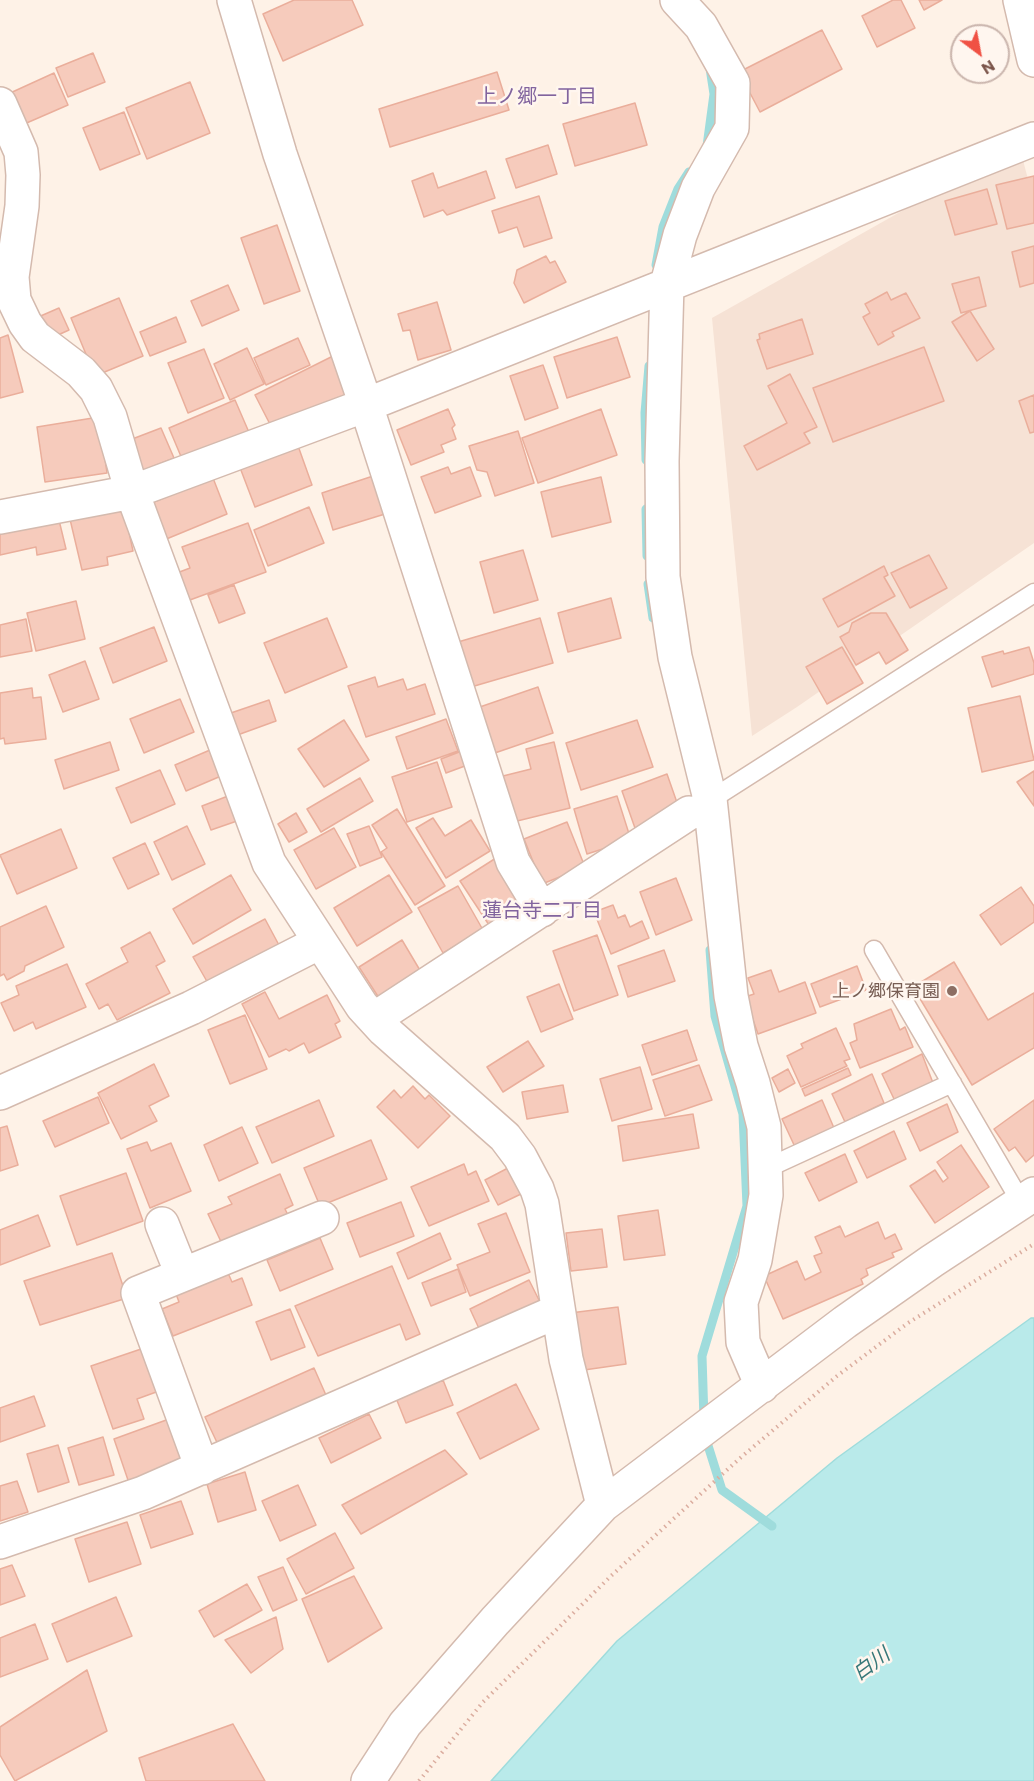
<!DOCTYPE html>
<html>
<head>
<meta charset="utf-8">
<style>
	body { margin:0 }
	#map { position:relative; width:1034px; height:1781px; overflow:hidden; background:#fef2e7; font-family:Commissioner,sans-serif }
	canvas { display:block }
	.north { position:absolute; left:950px; top:24px; width:60px; height:60px; box-sizing:border-box; background:#fff6ef; border:2px solid #cab5ad; border-radius:50%; rotate:148deg; font-size:16px; font-weight:700; line-height:24px; text-align:center; color:#7a5349 }
	.north::after { content:''; display:block; margin:auto; width:21px; height:27px; background:#f05144; clip-path:polygon(50% 0,100% 100%,50% 72%,0 100%) }
</style>
</head>
<body>
<div id="map">
<canvas width="1034" height="1781"></canvas>
<div class="north">N</div>
</div>
<script>
const c = document.querySelector('canvas').getContext('2d');
c.lineJoin = 'round';
function fillPath(path, color) { c.fillStyle = color; c.fill(path, 'evenodd'); }
const shape = rows => new Path2D(rows.map(r => 'M' + r).join(''));
function trace(path, color, width, dash) { c.strokeStyle = color; c.lineWidth = width; c.lineCap = dash ? 'butt' : 'round'; c.setLineDash(dash || []); c.stroke(path); }
function drawText(font, color, halo, rows, align = 'center') {
  c.font = font + ' Commissioner,"Noto Sans JP",sans-serif'; c.lineWidth = 5; c.setLineDash([]); c.textBaseline = 'middle'; c.strokeStyle = halo; c.fillStyle = color; for (const [text, x, y, turn = 0] of rows) {
    c.save(); c.translate(x, y); c.rotate((+turn || 0) * Math.PI / 180); c.textAlign = isNaN(turn) ? turn : align; if (halo) c.strokeText(text, 0, 0); c.fillText(text, 0, 0); c.restore();
  }
}
const residential = shape([
	[1019,145,1034,202,1034,543,797,707,752,736,712,318]
]);
const water = shape([
	[1031,1318,1034,1318,1034,1781,491,1781,617,1641,837,1458,1031,1318]
]);
const stream = shape([
	[707,146,714,94,710,68],
	[656,265,663,227,678,189,689,172],
	[646,460,645,413,649,366],
	[646,509,647,556],
	[648,584,653,618],
	[704,1420,702,1356,747,1206,743,1114,715,1016,710,950],
	[705,1436,722,1490,772,1526]
]);
const building = shape([
	[294,0,352,0,363,25,283,61,263,14,294,0],
	[893,0,901,0,915,28,877,47,862,16,893,0],
	[919,0,942,0,924,10,919,0],
	[822,30,842,69,760,112,739,72,822,30],
	[93,53,105,82,68,97,56,68,93,53],
	[497,72,509,110,390,147,379,109,497,72],
	[54,73,68,105,22,125,8,94,54,73],
	[190,82,210,133,147,159,126,108,190,82],
	[635,103,647,145,575,166,563,124,635,103],
	[124,112,140,154,100,170,83,128,124,112],
	[548,145,557,174,516,188,506,159,548,145],
	[486,171,495,198,447,215,443,210,424,217,412,181,433,173,438,188,486,171],
	[1034,176,1034,223,1007,229,996,185,1034,176],
	[987,189,997,224,955,235,945,201,987,189],
	[539,196,552,238,524,247,517,227,499,233,492,211,539,196],
	[277,225,300,291,264,304,241,238,277,225],
	[1034,246,1034,283,1020,287,1012,252,1034,246],
	[546,256,550,263,555,261,566,282,524,303,514,283,517,270,546,256],
	[979,277,986,306,961,313,952,284,979,277],
	[228,285,239,310,202,326,191,301,228,285],
	[887,292,891,300,906,293,920,318,892,332,894,336,878,345,863,317,870,313,865,304,887,292],
	[119,298,143,356,95,376,71,318,119,298],
	[437,302,451,350,418,360,410,330,403,331,398,314,437,302],
	[59,308,69,330,47,340,36,318,59,308],
	[970,311,994,349,977,361,952,322,970,311],
	[176,317,186,342,150,356,140,332,176,317],
	[802,319,813,354,767,369,757,340,760,339,759,334,802,319],
	[8,335,23,392,0,398,0,338,8,335],
	[617,337,630,377,567,398,554,357,617,337],
	[298,338,310,365,266,385,254,358,298,338],
	[924,347,944,401,833,442,813,388,924,347],
	[247,348,264,384,230,400,214,364,247,348],
	[204,349,224,398,188,413,168,363,204,349],
	[333,356,352,395,275,434,255,395,333,356],
	[543,365,558,408,525,420,510,376,543,365],
	[790,374,817,427,804,433,810,443,757,470,744,446,787,423,768,386,790,374],
	[1034,395,1034,432,1030,433,1019,401,1034,395],
	[235,400,251,437,185,466,169,428,235,400],
	[448,409,455,425,452,428,456,439,441,445,444,452,411,465,397,430,448,409],
	[601,409,617,455,538,483,522,438,601,409],
	[99,417,107,473,45,482,37,427,99,417],
	[161,428,174,458,139,472,127,441,161,428],
	[518,431,534,483,495,496,487,472,477,470,469,446,518,431],
	[297,443,312,485,255,507,239,465,297,443],
	[448,467,451,474,470,467,481,496,435,513,421,477,448,467],
	[373,476,385,514,333,530,322,493,373,476],
	[601,477,611,522,552,537,541,492,601,477],
	[213,478,227,514,164,540,149,504,213,478],
	[123,504,133,551,107,557,108,565,82,570,69,515,123,504],
	[309,507,324,543,268,566,254,530,309,507],
	[58,516,66,549,37,555,36,547,0,555,0,529,58,516],
	[248,523,266,572,179,604,169,576,190,568,182,547,248,523],
	[523,550,538,600,494,613,480,562,523,550],
	[929,555,947,588,910,608,891,573,929,555],
	[884,566,888,575,884,577,895,596,838,627,823,599,884,566],
	[234,585,245,613,219,623,208,595,234,585],
	[611,598,621,638,568,652,558,613,611,598],
	[76,601,85,639,36,651,27,613,76,601],
	[871,613,886,613,908,650,886,664,879,652,856,665,840,637,849,632,852,623,871,613],
	[327,618,347,667,285,693,264,643,327,618],
	[540,618,553,663,471,687,458,642,540,618],
	[26,619,32,651,0,657,0,625,26,619],
	[154,627,167,661,113,683,100,648,154,627],
	[842,647,863,683,827,704,806,667,842,647],
	[1029,647,1034,663,1034,674,992,687,982,657,1003,651,1004,654,1029,647],
	[85,661,99,699,63,712,49,675,85,661],
	[375,677,378,687,403,679,407,690,425,684,435,714,366,737,348,686,375,677],
	[538,687,553,733,489,755,474,709,538,687],
	[32,688,33,698,41,697,46,739,5,744,4,738,0,739,0,693,32,688],
	[1020,696,1034,760,982,772,968,708,1020,696],
	[180,699,194,732,144,753,130,719,180,699],
	[269,700,276,721,232,737,225,715,269,700],
	[446,719,458,751,407,769,396,737,446,719],
	[344,720,369,760,324,787,298,749,344,720],
	[637,720,653,767,581,790,566,743,637,720],
	[110,742,119,770,64,789,55,760,110,742],
	[554,742,570,808,509,823,499,777,531,769,526,749,554,742],
	[467,749,473,763,446,773,441,759,467,749],
	[210,750,221,776,186,791,175,765,210,750],
	[437,762,452,807,407,822,392,777,437,762],
	[160,770,175,804,131,823,116,788,160,770],
	[1034,771,1034,806,1017,782,1034,771],
	[667,774,681,814,636,831,622,791,667,774],
	[360,778,373,801,321,832,307,809,360,778],
	[228,796,237,821,211,830,202,806,228,796],
	[617,796,631,840,587,854,574,809,617,796],
	[397,809,445,886,415,905,381,852,387,848,372,825,397,809],
	[296,813,307,832,289,842,278,824,296,813],
	[433,818,445,836,471,820,490,851,446,878,416,828,433,818],
	[567,822,585,867,542,884,524,839,567,822],
	[187,826,205,864,172,880,154,842,187,826],
	[369,826,382,857,360,866,347,834,369,826],
	[334,828,356,867,316,889,294,850,334,828],
	[61,829,77,868,17,894,0,855,61,829],
	[145,843,159,874,128,889,113,858,145,843],
	[496,858,524,901,489,925,460,881,496,858],
	[231,875,251,910,193,944,173,909,231,875],
	[389,875,412,912,357,946,334,908,389,875],
	[676,878,692,920,656,935,640,892,676,878],
	[458,886,483,930,443,953,418,908,458,886],
	[1021,887,1034,906,1034,922,1001,945,980,915,1021,887],
	[613,905,618,918,625,915,630,927,642,921,649,938,611,954,594,912,613,905],
	[46,906,64,947,25,966,24,971,7,980,4,974,0,976,0,927,46,906],
	[265,919,280,947,209,985,193,957,265,919],
	[150,932,165,961,156,966,170,993,117,1020,108,1004,99,1009,86,984,128,962,121,948,150,932],
	[597,935,618,995,574,1011,553,951,597,935],
	[402,940,421,972,379,998,359,967,402,940],
	[664,950,675,981,628,997,618,966,664,950],
	[954,962,988,1020,1034,993,1034,1048,972,1085,913,987,954,962],
	[67,964,86,1007,36,1029,33,1022,14,1031,1,1003,19,995,16,986,67,964],
	[857,966,866,990,820,1007,811,984,857,966],
	[771,970,779,992,805,982,816,1013,758,1034,745,997,754,994,748,978,771,970],
	[559,984,573,1019,541,1032,527,997,559,984],
	[265,992,279,1019,327,995,340,1021,335,1024,341,1037,309,1053,304,1043,289,1051,286,1049,269,1057,242,1004,265,992],
	[891,1009,900,1030,905,1027,913,1047,860,1068,850,1043,857,1040,854,1024,891,1009],
	[245,1015,267,1069,230,1084,208,1030,245,1015],
	[836,1028,850,1059,844,1061,847,1066,801,1087,787,1056,803,1048,801,1044,836,1028],
	[687,1030,697,1060,652,1075,642,1045,687,1030],
	[528,1041,544,1066,503,1092,487,1067,528,1041],
	[922,1054,933,1083,895,1101,882,1074,922,1054],
	[154,1064,169,1096,149,1106,157,1121,121,1139,98,1093,154,1064],
	[699,1065,712,1100,665,1116,653,1080,699,1065],
	[640,1067,652,1109,612,1121,600,1079,640,1067],
	[848,1068,851,1075,805,1096,802,1089,848,1068],
	[788,1069,795,1083,779,1092,772,1078,788,1069],
	[872,1074,884,1103,845,1122,832,1094,872,1074],
	[563,1085,568,1112,527,1119,522,1092,563,1085],
	[413,1086,425,1099,429,1095,450,1116,418,1148,377,1107,394,1090,401,1098,413,1086],
	[98,1097,109,1123,55,1147,43,1121,98,1097],
	[319,1100,334,1136,272,1163,256,1127,319,1100],
	[822,1100,834,1128,795,1147,782,1119,822,1100],
	[1034,1100,1034,1155,1026,1162,1015,1147,1009,1151,994,1129,1034,1100],
	[947,1104,958,1132,920,1151,907,1123,947,1104],
	[693,1114,699,1148,623,1161,618,1126,693,1114],
	[7,1126,18,1165,0,1171,0,1128,7,1126],
	[242,1127,258,1163,219,1181,204,1145,242,1127],
	[894,1131,906,1159,867,1178,854,1151,894,1131],
	[371,1140,387,1179,320,1206,304,1168,371,1140],
	[147,1142,151,1151,171,1143,191,1191,150,1208,127,1149,147,1142],
	[961,1145,989,1187,935,1223,910,1186,935,1170,943,1182,948,1178,937,1162,961,1145],
	[845,1154,857,1182,819,1201,805,1173,845,1154],
	[464,1164,468,1175,476,1171,489,1201,429,1226,411,1187,464,1164],
	[508,1168,521,1194,498,1205,485,1180,508,1168],
	[126,1173,143,1221,77,1245,60,1196,126,1173],
	[280,1174,293,1205,285,1209,289,1217,223,1246,208,1214,232,1204,228,1197,280,1174],
	[401,1202,414,1236,360,1257,347,1223,401,1202],
	[658,1210,665,1255,624,1260,618,1216,658,1210],
	[506,1213,530,1272,470,1296,457,1265,490,1252,478,1224,506,1213],
	[38,1215,50,1246,0,1265,0,1230,38,1215],
	[878,1222,885,1239,895,1234,902,1249,892,1253,894,1257,866,1269,868,1275,861,1279,863,1284,783,1319,764,1276,797,1261,805,1280,821,1272,814,1256,822,1253,815,1237,840,1226,845,1237,878,1222],
	[602,1229,607,1267,571,1271,566,1233,602,1229],
	[440,1233,451,1259,408,1279,397,1253,440,1233],
	[320,1238,333,1269,280,1291,267,1260,320,1238],
	[112,1253,127,1298,40,1325,24,1281,112,1253],
	[392,1266,420,1334,406,1340,400,1324,318,1356,295,1306,392,1266],
	[458,1269,466,1292,431,1306,422,1283,458,1269],
	[228,1273,232,1282,242,1278,252,1305,173,1336,162,1309,179,1302,176,1294,228,1273],
	[529,1280,542,1306,482,1335,470,1309,529,1280],
	[618,1307,626,1364,577,1371,570,1313,618,1307],
	[290,1309,305,1347,271,1360,256,1322,290,1309],
	[144,1348,159,1391,137,1399,144,1419,113,1429,91,1366,144,1348],
	[314,1368,329,1402,221,1451,205,1417,314,1368],
	[443,1380,453,1405,406,1423,396,1398,443,1380],
	[516,1384,539,1429,480,1459,457,1413,516,1384],
	[34,1396,45,1426,0,1442,0,1408,34,1396],
	[369,1414,381,1438,331,1463,319,1438,369,1414],
	[169,1419,185,1464,129,1483,114,1439,169,1419],
	[103,1437,114,1475,79,1485,68,1448,103,1437],
	[58,1445,69,1482,38,1492,27,1454,58,1445],
	[445,1450,467,1474,361,1534,342,1505,445,1450],
	[245,1472,256,1510,218,1522,207,1484,245,1472],
	[17,1481,28,1512,0,1521,0,1486,17,1481],
	[298,1485,316,1525,280,1541,262,1501,298,1485],
	[181,1501,193,1534,151,1548,140,1515,181,1501],
	[127,1522,141,1564,89,1582,75,1539,127,1522],
	[335,1533,354,1568,306,1594,287,1559,335,1533],
	[12,1565,25,1596,0,1605,0,1569,12,1565],
	[283,1567,297,1600,273,1611,258,1577,283,1567],
	[354,1576,382,1628,328,1662,302,1599,354,1576],
	[247,1584,262,1610,214,1637,199,1611,247,1584],
	[116,1597,132,1636,67,1662,52,1624,116,1597],
	[276,1617,283,1649,251,1673,225,1640,276,1617],
	[35,1624,48,1659,0,1677,0,1638,35,1624],
	[87,1670,107,1731,15,1781,0,1755,0,1727,87,1670],
	[233,1724,265,1781,146,1781,139,1758,233,1724]
]);
const path = shape([
	[419,1781,483,1702,612,1575,739,1459,837,1376,908,1323,1034,1244]
]);
const service = shape([
	[704,804,1034,593],
	[874,950,1021,1202],
	[765,1169,952,1083]
]);
const minor = shape([
	[234,0,280,154,366,405,513,862,542,910],
	[677,0,701,26,733,83,732,128,698,188,680,235,667,284,662,461,663,577,675,657,710,799,731,996,741,1046,753,1083,764,1127,766,1195,755,1260,741,1302,743,1342,762,1386],
	[1020,0,1034,60],
	[0,104,21,152,23,175,22,206,12,277,14,300,25,323,35,337,81,372,96,389,110,417,132,492,269,863,362,1006,384,1030,505,1137,520,1157,537,1189,542,1204,566,1359,603,1505],
	[0,517,132,492,366,405,1034,139],
	[374,1019,689,813],
	[0,1093,191,1008,320,942],
	[162,1224,182,1274],
	[202,1468,138,1293,322,1218],
	[0,1542,143,1493,558,1311],
	[368,1781,405,1724,495,1621,603,1505,845,1322,932,1261,1034,1194]
]);
const markers = [
	[952,991,6,"#8d6e63"]
];
const educationNames = [
	["上ノ郷保育園",940,991]
];
const neighbourhoodNames = [
	["上ノ郷一丁目",537,96],
	["蓮台寺二丁目",542,910]
];
const waterNames = [
	["白川",871,1664,-36]
];
fillPath(residential, '#f6e2d5');
fillPath(water, '#b9eaea');
trace(water, '#9fdcdc', 1.5);
trace(stream, '#9fdcdc', 9);
fillPath(building, '#f6cbbc');
trace(building, '#eaae9b', 1.5);
trace(service, '#d4baae', 21);
trace(minor, '#d4baae', 36);
trace(path, '#dbad9f', 4, [1.5, 4.5]);
trace(service, '#fff', 18);
trace(minor, '#fff', 33);
for (const [x, y, r, color] of markers) { const dot = new Path2D(); dot.arc(x, y, r, 0, 2 * Math.PI); c.fillStyle = color; c.fill(dot); trace(dot, '#fff6ef', 2); }
drawText('18px', '#785e54', '#fff6ef', educationNames, 'right');
drawText('20px', '#82649e', '#fff6ef', neighbourhoodNames);
drawText('italic 20px', '#387879', '#fff6ef', waterNames);
</script>
</body>
</html>
